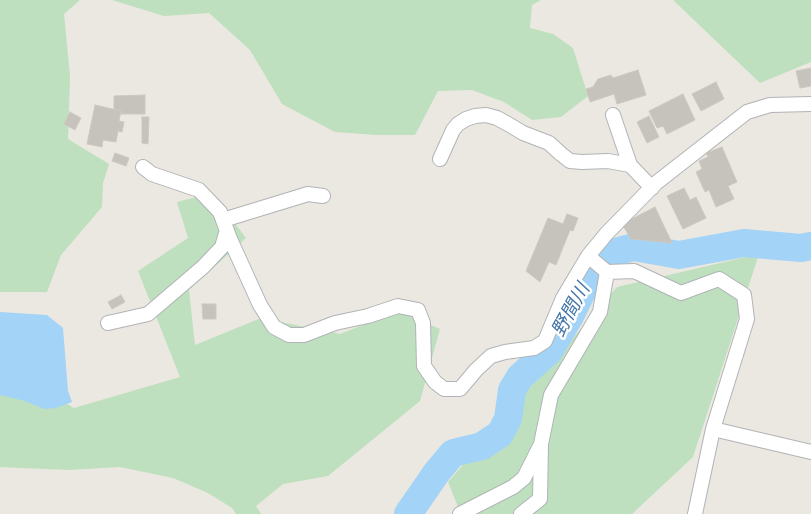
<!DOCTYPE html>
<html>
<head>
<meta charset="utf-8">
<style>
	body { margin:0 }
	canvas { display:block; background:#eae8e0 }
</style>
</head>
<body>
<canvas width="811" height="514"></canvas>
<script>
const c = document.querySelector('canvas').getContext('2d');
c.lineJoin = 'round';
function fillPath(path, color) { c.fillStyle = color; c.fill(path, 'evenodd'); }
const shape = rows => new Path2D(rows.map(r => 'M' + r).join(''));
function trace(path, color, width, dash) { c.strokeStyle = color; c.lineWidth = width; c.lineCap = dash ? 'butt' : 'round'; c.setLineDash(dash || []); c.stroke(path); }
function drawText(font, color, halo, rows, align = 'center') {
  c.font = font + ' Inter,"Noto Sans JP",sans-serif'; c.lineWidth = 5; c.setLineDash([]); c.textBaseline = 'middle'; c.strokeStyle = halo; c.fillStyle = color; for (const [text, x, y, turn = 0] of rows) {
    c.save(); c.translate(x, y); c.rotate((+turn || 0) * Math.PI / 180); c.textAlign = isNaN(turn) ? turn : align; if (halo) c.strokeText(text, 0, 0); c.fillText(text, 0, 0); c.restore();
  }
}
const green = shape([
	[0,0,80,0,64,14,70,76,68,139,109,164,103,183,102,207,61,255,47,292,0,292],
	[112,0,541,0,532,5,530,28,553,34,573,48,588,96,561,117,532,120,504,102,472,90,438,91,415,135,376,135,335,132,282,104,250,50,209,13,164,16],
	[673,0,811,0,811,62,760,83],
	[212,193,246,238,189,290,195,345,261,318,340,334,398,311,440,329,420,401,328,476,283,484,256,506,261,514,236,514,232,508,208,493,173,478,120,467,69,470,0,467,0,379,44,390,74,408,180,377,138,271,188,238,177,202],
	[759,254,693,457,632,514,461,514,448,482,617,287]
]);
const water = shape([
	[0,312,47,315,63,328,68,391,72,402,56,408,44,409,25,401,0,395]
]);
const river = shape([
	[408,514,437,472,453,453,482,446,500,434,508,419,512,390,520,377,549,351,570,316,589,277,611,253,634,247,679,255,744,243,801,248,811,246]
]);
const building = shape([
	[811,68,811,86,800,88,796,71,811,68],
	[638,70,646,95,617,104,614,94,590,102,586,89,593,87,598,79,611,75,613,78,638,70],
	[716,82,724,99,701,111,692,94,716,82],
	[683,94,695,120,667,134,663,126,657,128,649,111,683,94],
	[145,95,145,114,121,114,121,111,114,109,114,96,145,95],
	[95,105,121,111,119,121,124,122,122,132,118,131,116,142,103,140,102,147,87,144,95,105],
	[70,112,81,118,75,130,64,124,70,112],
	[649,116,659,137,647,143,637,122,649,116],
	[142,117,149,117,148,144,142,143,142,117],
	[722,147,737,182,728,186,734,199,716,207,709,190,705,192,696,172,702,169,699,161,708,157,706,153,722,147],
	[115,153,129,158,126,166,112,161,115,153],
	[684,188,690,200,696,197,706,218,683,229,667,196,684,188],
	[655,207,672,243,631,239,622,224,655,207],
	[567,214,578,218,573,231,570,230,556,265,549,262,540,282,526,271,548,218,563,224,567,214],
	[121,295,125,302,112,309,108,302,121,295],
	[202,304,216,304,216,319,203,319,202,304]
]);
const street = shape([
	[613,115,630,165],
	[440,159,453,130,458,124,466,119,475,116,486,115,497,118,508,124,523,133,549,143,561,154,570,161,582,162,608,161,630,165,652,188],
	[143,167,152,174,199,190,220,212,230,239,260,305,274,327,289,335,304,335,335,323,368,316,398,306,418,310,423,323,424,366,435,382,444,389,460,389,476,370,491,356,505,352,534,348,545,341,563,298,588,256],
	[223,220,308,194,323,196],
	[108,323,148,314,203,267,222,247,227,230],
	[713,429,811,452],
	[460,514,513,487,524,478,539,448],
	[521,514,540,499,541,444,551,395,600,312,607,272],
	[695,514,713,429,747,319,744,295,719,279,681,293,634,271,607,272,588,256,607,233,656,183,747,112,770,105,811,104]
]);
const waterNames = [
	["野間川",571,310,-61]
];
fillPath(green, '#bee0be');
fillPath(water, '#a3d3f7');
trace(river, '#a3d3f7', 28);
fillPath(building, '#c6c3bd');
trace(building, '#cec9bf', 1);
trace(street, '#b1b3b7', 16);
trace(street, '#fff', 14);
drawText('italic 19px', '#4474a6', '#fff', waterNames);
</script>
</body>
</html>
